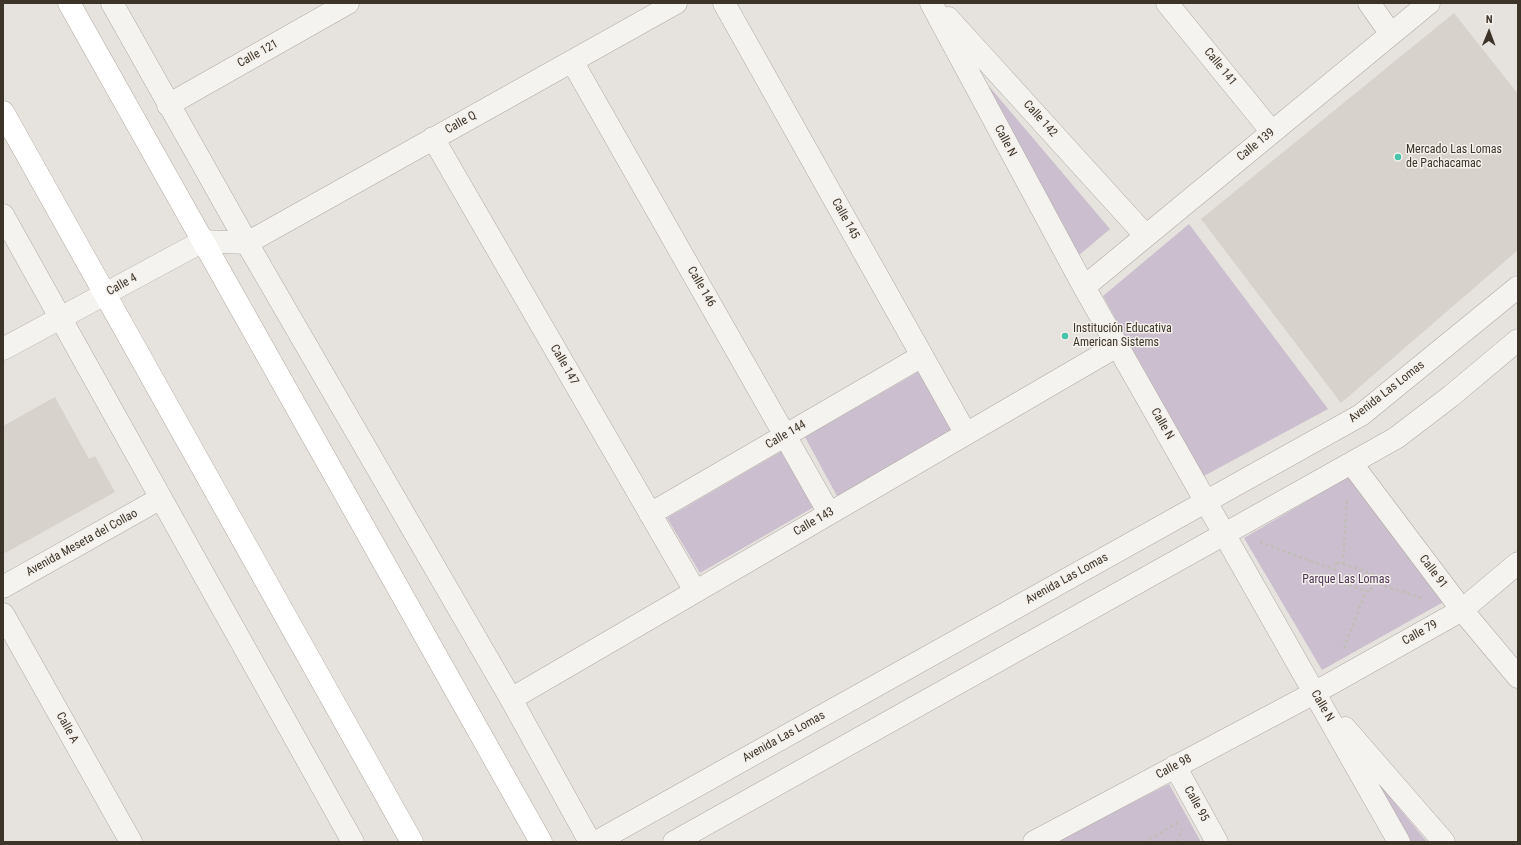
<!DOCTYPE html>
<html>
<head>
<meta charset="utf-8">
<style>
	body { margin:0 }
	#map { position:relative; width:1521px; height:845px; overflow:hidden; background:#e6e2dd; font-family:"Roboto Condensed",sans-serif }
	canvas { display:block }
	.frame { position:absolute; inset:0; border:4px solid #3c3428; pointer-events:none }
	.north { position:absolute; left:1469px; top:12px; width:40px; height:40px; -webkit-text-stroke:3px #f4f0ec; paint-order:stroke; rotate:1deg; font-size:11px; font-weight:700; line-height:16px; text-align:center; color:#3c3428 }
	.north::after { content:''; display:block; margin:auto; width:14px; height:18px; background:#3c3428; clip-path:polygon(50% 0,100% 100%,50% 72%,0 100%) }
</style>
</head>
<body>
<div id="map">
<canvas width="1521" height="845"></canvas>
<div class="frame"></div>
<div class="north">N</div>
</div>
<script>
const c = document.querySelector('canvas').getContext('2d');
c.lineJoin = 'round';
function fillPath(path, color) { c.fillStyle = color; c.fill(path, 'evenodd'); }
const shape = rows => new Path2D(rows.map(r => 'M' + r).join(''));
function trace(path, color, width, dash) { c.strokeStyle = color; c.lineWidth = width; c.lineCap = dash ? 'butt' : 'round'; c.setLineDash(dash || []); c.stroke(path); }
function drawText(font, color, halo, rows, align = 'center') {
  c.font = font + ' "Roboto Condensed",sans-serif'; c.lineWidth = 3; c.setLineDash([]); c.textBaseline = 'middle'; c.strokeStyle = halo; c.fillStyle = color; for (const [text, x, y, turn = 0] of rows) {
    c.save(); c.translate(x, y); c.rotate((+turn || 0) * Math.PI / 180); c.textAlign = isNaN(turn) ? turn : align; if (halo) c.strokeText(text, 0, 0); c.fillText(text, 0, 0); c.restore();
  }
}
const built = shape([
	[1454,13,1518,94,1518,250,1341,403,1201,219],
	[55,397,89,459,95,456,115,492,5,553,3,551,3,426]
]);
const green = shape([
	[971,65,1110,229,1078,256],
	[1189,224,1328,409,1202,477,1103,296],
	[920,371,954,434,838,498,805,437],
	[782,451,814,507,700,573,667,518],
	[1348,477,1447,600,1322,670,1244,538],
	[1361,762,1427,842,1411,842],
	[1169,784,1201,842,1055,842]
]);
const path = shape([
	[1260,542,1335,570],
	[1337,562,1376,575,1370,592,1332,580,1337,562],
	[1343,564,1347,498],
	[1373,582,1422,598],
	[1344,648,1366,591],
	[1144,842,1179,822],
	[1177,842,1182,829]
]);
const minor = shape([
	[112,3,247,243,511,699,590,842],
	[724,3,966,434],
	[931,3,1084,287,1399,842],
	[1167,3,1272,132],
	[1369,3,1391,34],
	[948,18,1146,236],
	[572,61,829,513],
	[168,105,348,3],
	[433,138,695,591],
	[3,215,353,842],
	[1084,287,1429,3],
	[3,349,203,241,247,243,676,3],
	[1352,464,1462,610,1518,677],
	[650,514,922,356],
	[3,587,161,498],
	[3,614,131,842],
	[511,699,1117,346],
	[1345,728,1444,842],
	[1175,766,1217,842],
	[596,842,1361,415,1518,287],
	[674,842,1396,438,1451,396,1518,340],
	[1034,842,1314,693,1462,610,1518,563]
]);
const major = shape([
	[69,3,541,842],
	[3,112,412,842]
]);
const markers = [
	[1398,157,4,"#49c4ac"],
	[1065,336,4,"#49c4ac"]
];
const streetNames = [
	["Calle 121",258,54,-29],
	["Calle 141",1220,67,51],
	["Calle 142",1040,119,48],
	["Calle Q",461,123,-29],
	["Calle N",1005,141,62],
	["Calle 139",1256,145,-39],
	["Calle 145",845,219,61],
	["Calle 4",122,285,-29],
	["Calle 146",701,287,60],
	["Calle 147",564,365,60],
	["Avenida Las Lomas",1387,392,-38],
	["Calle N",1162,424,60],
	["Calle 144",786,435,-30],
	["Calle 143",814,522,-30],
	["Avenida Meseta del Collao",82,543,-29],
	["Calle 91",1433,572,53],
	["Avenida Las Lomas",1067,579,-29],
	["Calle 79",1420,633,-29],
	["Calle N",1322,706,60],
	["Calle A",67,728,61],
	["Avenida Las Lomas",784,737,-29],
	["Calle 98",1174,767,-28],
	["Calle 95",1196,804,61]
];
const poiNames = [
	["Mercado Las Lomas",1406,150],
	["de Pachacamac",1406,164],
	["Institución Educativa",1073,329],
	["American Sistems",1073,343]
];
const parkNames = [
	["Parque Las Lomas",1346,580]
];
fillPath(built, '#d8d2cc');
fillPath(green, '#cbbfcf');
trace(minor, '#b0aaa3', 23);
trace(major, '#b1a89d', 23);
trace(path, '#c1beb8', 2.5, [3, 3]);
trace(minor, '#f5f3f0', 22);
trace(major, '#fff', 22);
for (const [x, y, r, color] of markers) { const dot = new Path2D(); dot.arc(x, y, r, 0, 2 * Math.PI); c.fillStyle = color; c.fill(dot); trace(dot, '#f4f0ec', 1.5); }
drawText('12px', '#3c3428', '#f4f0ec', streetNames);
drawText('12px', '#3c3428', '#f4f0ec', poiNames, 'left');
drawText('12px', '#4f3656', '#f4f0ec', parkNames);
</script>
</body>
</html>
